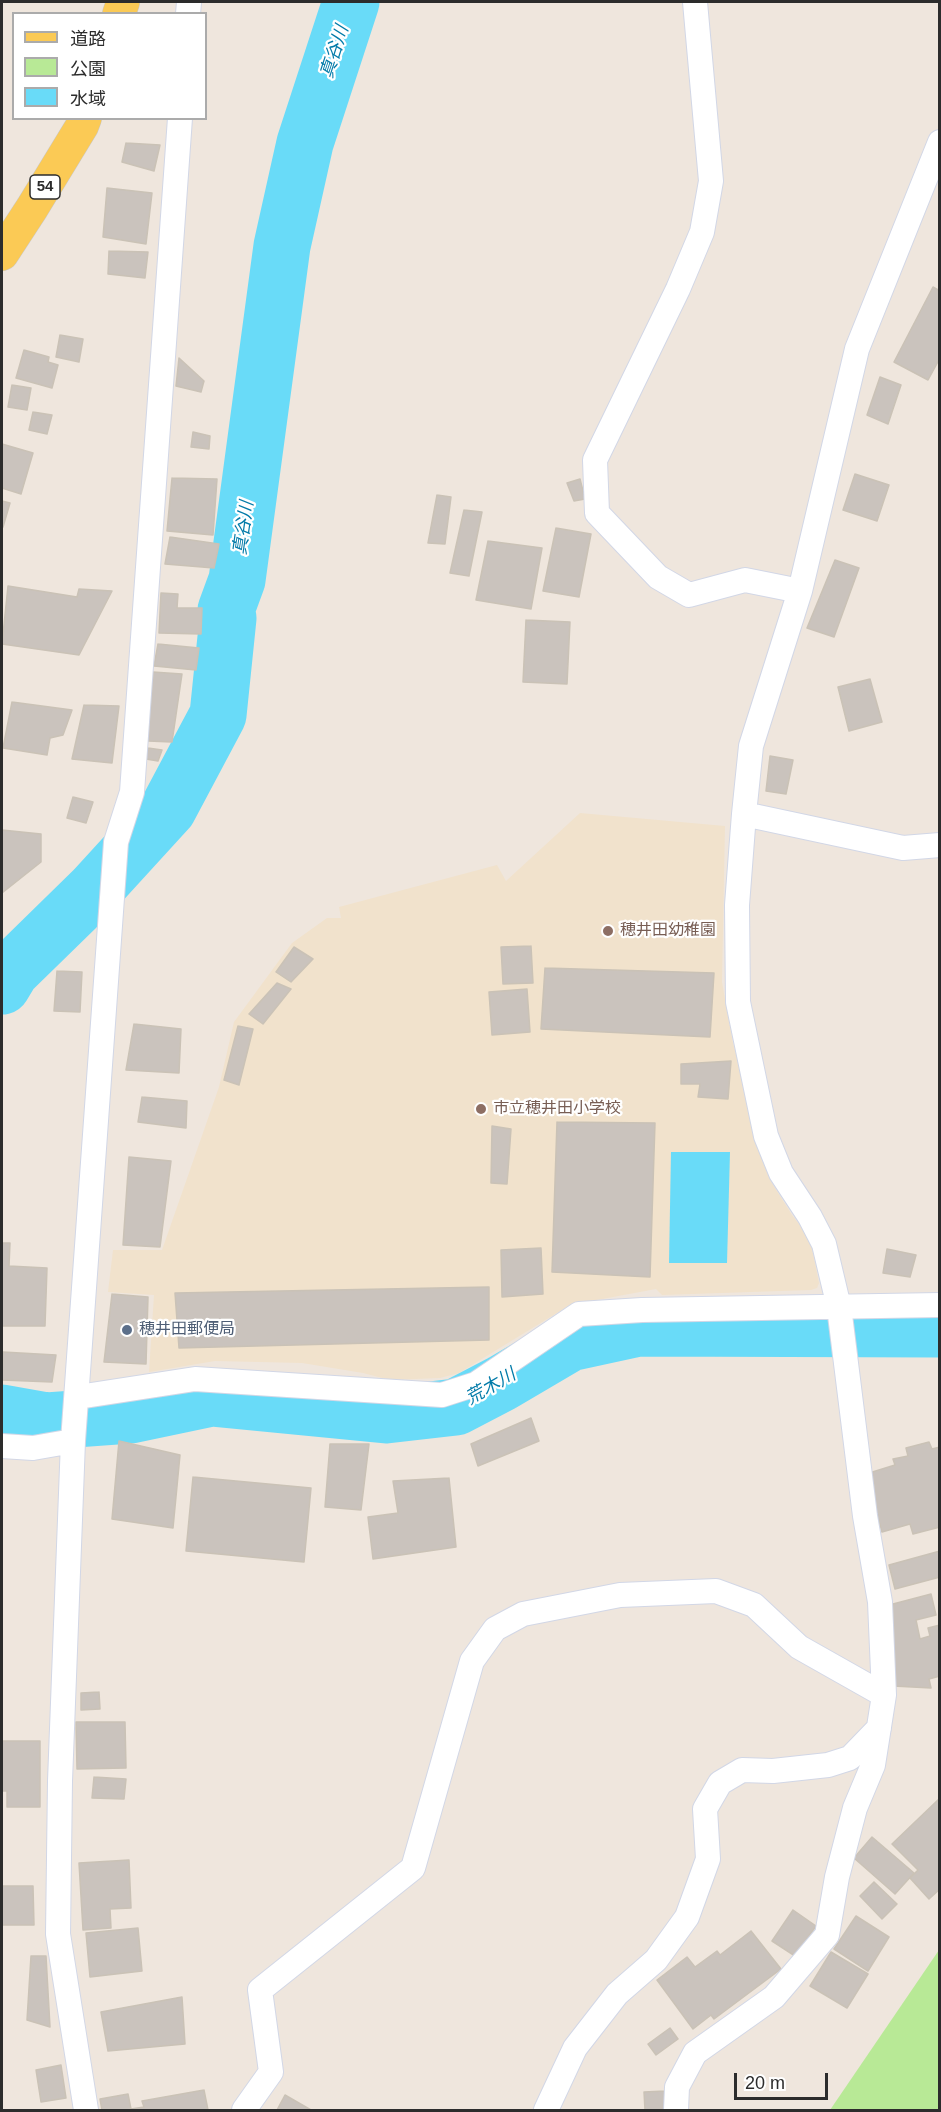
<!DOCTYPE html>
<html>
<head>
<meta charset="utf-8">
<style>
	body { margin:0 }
	#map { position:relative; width:941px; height:2112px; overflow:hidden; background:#efe6dd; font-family:Helvetica,"Noto Sans JP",sans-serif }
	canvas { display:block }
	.frame { position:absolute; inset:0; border:3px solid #2c2c2c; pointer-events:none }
	.legend { position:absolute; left:12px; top:12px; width:195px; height:108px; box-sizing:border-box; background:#fff; border:2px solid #ababab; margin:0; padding:8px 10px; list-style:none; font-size:18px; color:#2c2c2c }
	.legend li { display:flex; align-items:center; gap:12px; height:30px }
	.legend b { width:30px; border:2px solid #ababab }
	.scale { position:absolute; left:734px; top:2073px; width:94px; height:27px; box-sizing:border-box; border:3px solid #2c2c2c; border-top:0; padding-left:8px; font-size:18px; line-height:21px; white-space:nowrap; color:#2c2c2c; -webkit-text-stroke:4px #fff; paint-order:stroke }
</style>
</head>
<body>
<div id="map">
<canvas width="941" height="2112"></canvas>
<div class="frame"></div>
<ul class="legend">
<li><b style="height:8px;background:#fbca55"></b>道路</li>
<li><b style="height:16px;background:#b8e996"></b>公園</li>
<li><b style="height:16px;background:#69dbf8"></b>水域</li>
</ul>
<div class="scale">20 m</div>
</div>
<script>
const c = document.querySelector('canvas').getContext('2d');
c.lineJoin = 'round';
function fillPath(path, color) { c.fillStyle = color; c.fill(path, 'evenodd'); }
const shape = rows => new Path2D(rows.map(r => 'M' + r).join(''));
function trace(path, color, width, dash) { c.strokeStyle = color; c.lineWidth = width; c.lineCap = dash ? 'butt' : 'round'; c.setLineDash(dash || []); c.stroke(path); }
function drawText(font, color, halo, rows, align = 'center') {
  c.font = font + ' Helvetica,"Noto Sans JP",sans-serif'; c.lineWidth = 4.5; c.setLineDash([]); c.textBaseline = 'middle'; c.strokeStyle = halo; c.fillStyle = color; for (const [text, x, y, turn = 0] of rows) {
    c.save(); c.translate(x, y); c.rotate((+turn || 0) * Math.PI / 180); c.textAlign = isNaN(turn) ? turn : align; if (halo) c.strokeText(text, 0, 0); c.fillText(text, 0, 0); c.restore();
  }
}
const education = shape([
	[580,813,725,826,722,982,733,1043,772,1183,792,1215,810,1238,819,1283,817,1288,811,1290,662,1295,656,1289,570,1305,459,1373,440,1378,390,1380,363,1373,302,1363,215,1361,149,1372,154,1295,108,1292,113,1250,162,1250,219,1087,234,1022,292,943,327,918,341,918,339,907,497,865,506,881]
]);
const green = shape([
	[939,1950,939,2110,830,2110]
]);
const water = shape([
	[671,1152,730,1152,727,1263,669,1263]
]);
const river = shape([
	[2,986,11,971,94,890,168,809,218,715,228,618,226,610,237,580,282,246,305,143,351,2],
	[2,1413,47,1421,130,1415,211,1398,386,1415,456,1407,502,1383,570,1343,639,1328,940,1329]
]);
const building = shape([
	[126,143,160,145,154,171,122,162,126,143],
	[107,188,152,193,146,244,103,237,107,188],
	[109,251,148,252,145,278,108,274,109,251],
	[933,287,940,291,940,358,928,380,894,362,933,287],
	[60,335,83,339,79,362,56,357,60,335],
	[24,350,49,357,48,362,58,365,52,388,16,378,24,350],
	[179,358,204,381,201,392,176,386,179,358],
	[880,377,901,385,888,424,867,415,880,377],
	[12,385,31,388,27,410,8,407,12,385],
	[33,412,52,415,47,434,29,430,33,412],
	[193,432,210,436,209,449,191,447,193,432],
	[2,444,33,453,21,494,2,488,2,444],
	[855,474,889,485,877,521,843,510,855,474],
	[172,478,217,479,213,535,167,531,172,478],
	[580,479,585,499,574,501,567,483,580,479],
	[437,495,451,497,445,544,428,543,437,495],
	[2,501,10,503,3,527,2,526,2,501],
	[464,510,482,512,469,576,450,573,464,510],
	[556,528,591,534,579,597,543,591,556,528],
	[170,537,219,544,214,568,165,564,170,537],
	[488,541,542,548,531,609,476,600,488,541],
	[835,560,859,568,834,637,807,628,835,560],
	[8,586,77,597,79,589,112,591,79,655,2,644,8,586],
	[161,593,178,594,177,608,202,608,201,634,159,633,161,593],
	[526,620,570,622,567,684,523,682,526,620],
	[158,644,199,648,196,670,154,666,158,644],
	[153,672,182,674,172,742,148,741,153,672],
	[870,679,882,722,849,731,838,687,870,679],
	[12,702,72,710,63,735,50,738,47,755,3,748,12,702],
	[84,705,119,706,112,763,72,759,84,705],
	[148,748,162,750,158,761,146,759,148,748],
	[770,756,793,760,786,794,766,791,770,756],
	[73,797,93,802,86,823,67,818,73,797],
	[2,830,41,834,41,862,2,893,2,830],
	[531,946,533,983,503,984,501,947,531,946],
	[294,947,313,959,291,982,276,972,294,947],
	[545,968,714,973,710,1037,541,1029,545,968],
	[57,971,82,972,80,1012,54,1011,57,971],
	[277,983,291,989,263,1024,249,1014,277,983],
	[527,989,530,1032,492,1035,489,992,527,989],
	[134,1024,181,1029,179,1073,126,1070,134,1024],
	[238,1026,253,1029,239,1085,224,1080,238,1026],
	[731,1061,728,1099,698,1097,700,1084,681,1084,681,1064,731,1061],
	[142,1097,187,1101,186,1128,138,1122,142,1097],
	[557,1122,655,1123,650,1277,552,1272,557,1122],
	[492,1126,511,1129,507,1184,491,1183,492,1126],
	[129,1157,171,1161,160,1247,123,1245,129,1157],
	[2,1243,10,1243,9,1266,47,1268,45,1326,2,1326,2,1243],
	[541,1248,543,1294,502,1297,501,1250,541,1248],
	[887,1249,916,1255,910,1277,883,1273,887,1249],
	[489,1287,489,1340,179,1348,175,1293,489,1287],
	[112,1294,148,1297,146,1364,104,1362,112,1294],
	[3,1352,56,1355,52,1382,2,1380,3,1352],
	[531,1418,539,1441,478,1466,471,1444,531,1418],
	[119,1441,180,1455,173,1528,112,1519,119,1441],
	[929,1442,932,1449,940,1447,940,1527,913,1534,910,1524,882,1532,866,1474,895,1465,893,1459,908,1456,906,1448,929,1442],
	[330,1444,369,1444,361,1510,325,1507,330,1444],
	[193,1477,311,1488,304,1562,186,1551,193,1477],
	[449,1478,456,1547,373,1559,368,1517,398,1513,393,1481,449,1478],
	[940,1551,940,1577,895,1589,889,1565,940,1551],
	[931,1594,936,1615,916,1620,920,1639,930,1636,928,1628,940,1625,940,1676,929,1679,931,1688,893,1686,893,1604,931,1594],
	[99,1692,100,1709,81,1710,81,1693,99,1692],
	[76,1722,125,1722,126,1768,77,1769,76,1722],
	[2,1741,40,1741,40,1807,7,1807,7,1791,2,1791,2,1741],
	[94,1777,126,1779,124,1799,92,1798,94,1777],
	[940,1798,940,1889,929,1899,910,1878,918,1870,892,1844,940,1798],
	[872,1837,914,1873,895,1894,854,1858,872,1837],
	[129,1860,131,1908,110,1909,111,1928,83,1930,79,1863,129,1860],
	[874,1882,897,1904,882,1919,860,1896,874,1882],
	[2,1886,33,1886,34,1925,2,1925,2,1886],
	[793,1910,816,1926,795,1956,772,1941,793,1910],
	[856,1916,889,1937,868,1971,834,1949,856,1916],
	[138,1928,142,1971,90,1977,86,1933,138,1928],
	[751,1931,781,1969,714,2019,711,2015,693,2029,657,1980,687,1957,695,1967,717,1951,720,1955,751,1931],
	[831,1952,868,1974,847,2008,810,1986,831,1952],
	[31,1956,46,1956,50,2027,27,2020,31,1956],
	[182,1997,185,2044,108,2051,101,2012,182,1997],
	[670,2028,678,2039,656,2055,648,2044,670,2028],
	[61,2065,66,2098,41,2102,36,2070,61,2065],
	[204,2090,208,2110,102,2110,100,2099,128,2094,131,2109,144,2107,142,2101,204,2090],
	[665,2091,666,2110,645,2110,644,2092,665,2091],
	[285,2095,311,2110,277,2110,285,2095]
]);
const street = shape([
	[695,2,711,181,702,232,678,289,595,460,597,513,658,577,689,595,745,580,800,591],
	[188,14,189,2],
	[744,814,903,848,940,845],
	[78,1397,195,1379,442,1395,476,1384,579,1314,642,1310,940,1305],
	[2,1446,33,1448,73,1441],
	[86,2110,58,1934,60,1781,73,1441,116,842,132,792,180,118],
	[244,2110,271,2072,260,1990,413,1868,472,1661,495,1629,523,1614,620,1595,716,1591,754,1605,799,1647,884,1695],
	[546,2110,575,2048,617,1994,656,1960,687,1917,708,1859,705,1809,720,1783,742,1770,773,1771,828,1765,850,1758,879,1728],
	[676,2110,677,2087,695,2053,774,1997,827,1935,837,1877,855,1808,873,1765,884,1695,880,1602,865,1516,839,1307,824,1244,810,1217,781,1173,766,1136,738,1002,737,905,744,814,751,746,800,591,857,349,940,142]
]);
const primary = shape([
	[119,14,123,2],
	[2,254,32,208,82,126,85,118]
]);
const markers = [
	[608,931,6,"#8d6e63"],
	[481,1109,6,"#8d6e63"],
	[127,1330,6,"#5c6f8a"]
];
const shields = [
	[45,187,30]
];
const shieldNames = [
	["54",45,187]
];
const educationNames = [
	["穂井田幼稚園",620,931],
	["市立穂井田小学校",493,1109]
];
const serviceNames = [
	["穂井田郵便局",139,1330]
];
const waterNames = [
	["真谷川",335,52,-72],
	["真谷川",244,528,-82],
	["荒木川",491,1387,-30]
];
fillPath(education, '#f1e2cc');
fillPath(green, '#b8e996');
fillPath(water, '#69dbf8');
trace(river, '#69dbf8', 57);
fillPath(building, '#cac3bd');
trace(building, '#cac2b6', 1.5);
trace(street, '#d2d7e6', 26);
trace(primary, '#c8c8c8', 34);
trace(street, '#fff', 24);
trace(primary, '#fbca55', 33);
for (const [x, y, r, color] of markers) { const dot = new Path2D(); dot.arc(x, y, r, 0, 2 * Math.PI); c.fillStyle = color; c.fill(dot); trace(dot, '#fff', 2); }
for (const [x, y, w] of shields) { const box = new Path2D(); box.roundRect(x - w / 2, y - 12, w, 24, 4.5); c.fillStyle = '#fff'; c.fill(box); trace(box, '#2c2c2c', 1.5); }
drawText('bold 15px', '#2c2c2c', null, shieldNames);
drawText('16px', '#785e54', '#fff', educationNames, 'left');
drawText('16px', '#4e5e75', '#fff', serviceNames, 'left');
drawText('italic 18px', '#037ba9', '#fff', waterNames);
</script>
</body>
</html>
